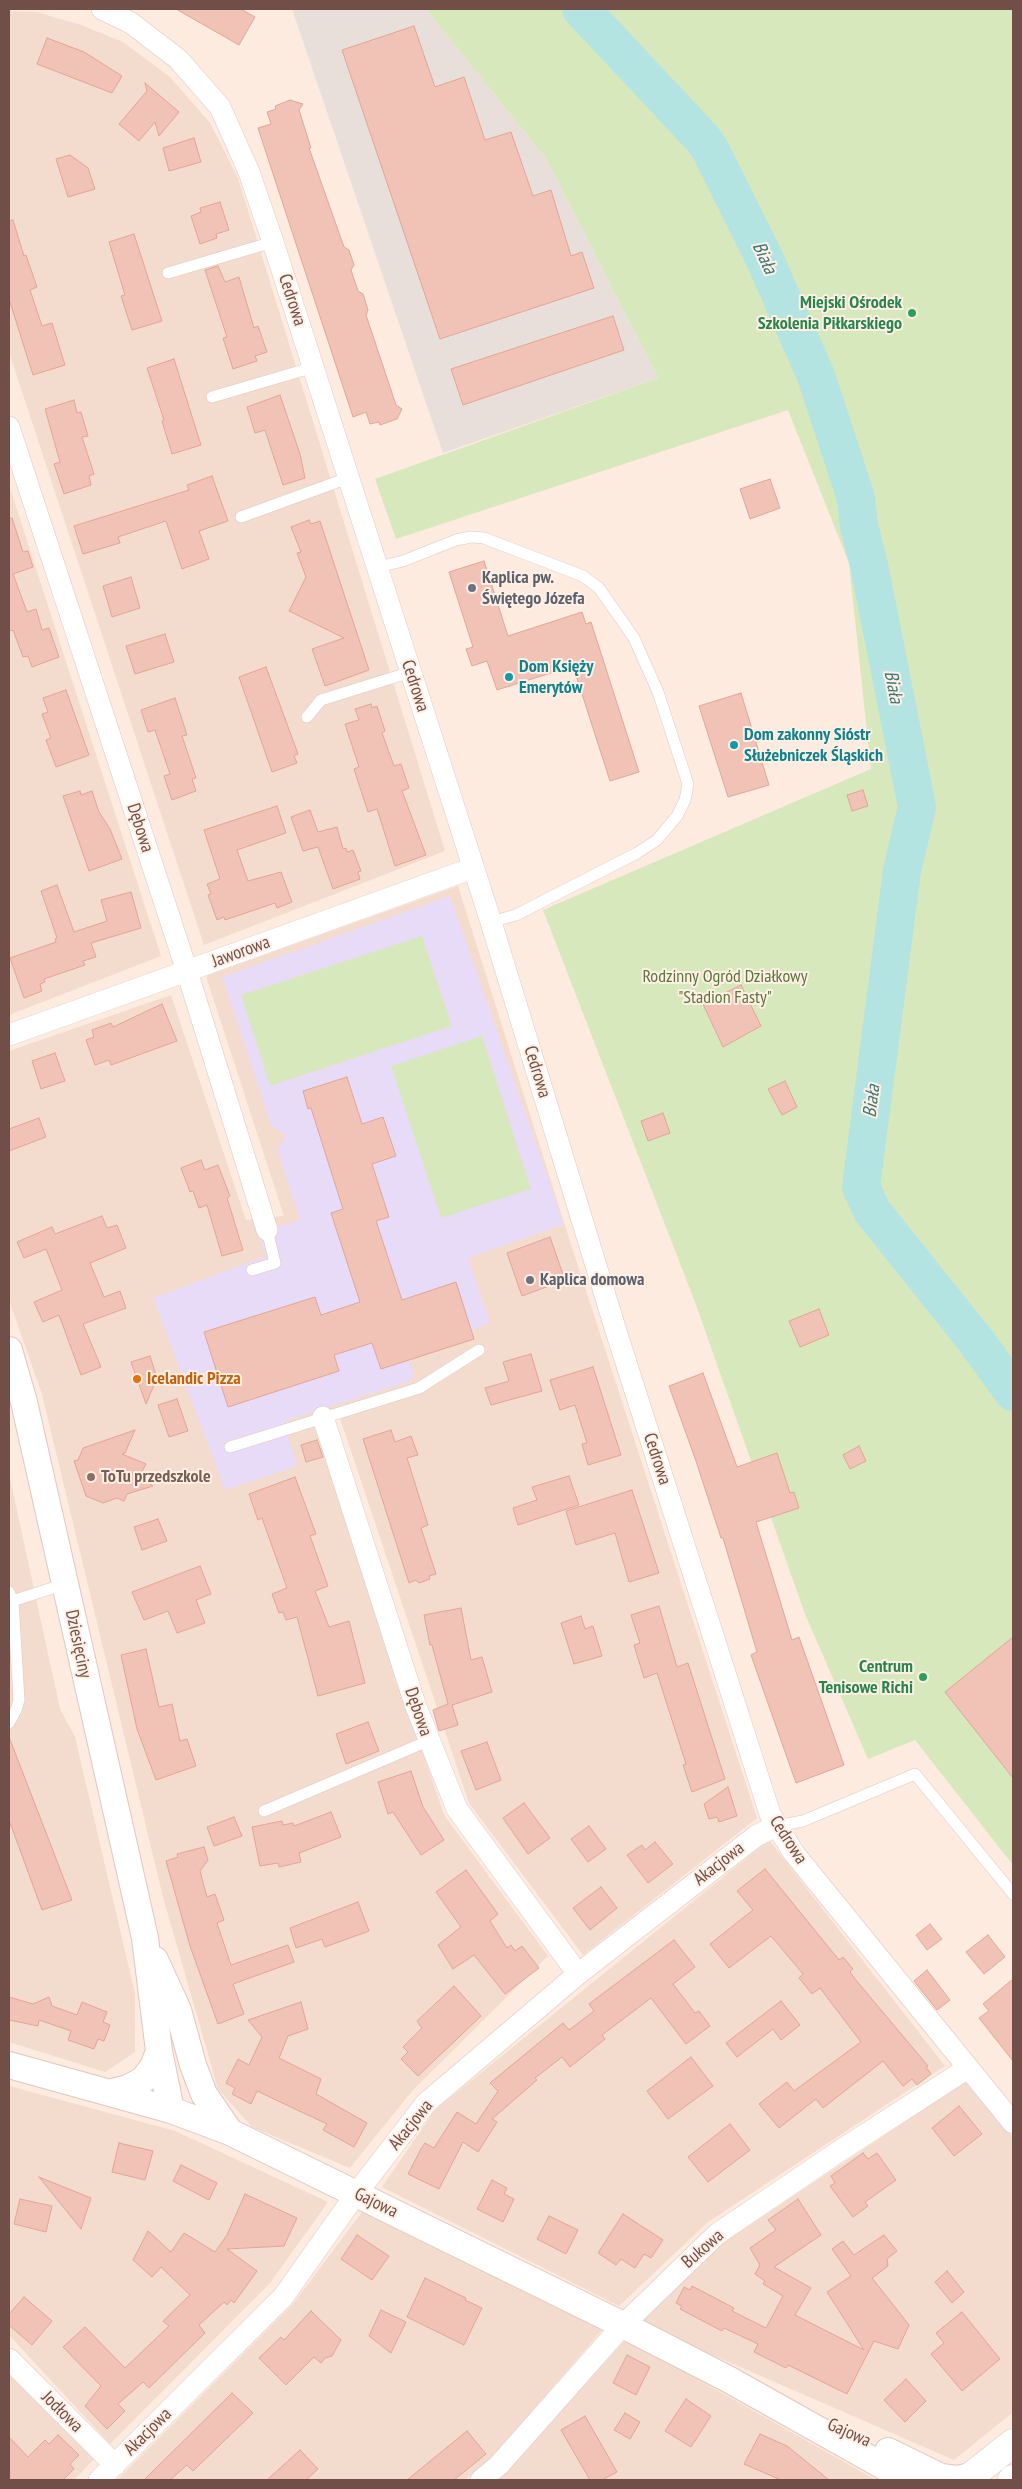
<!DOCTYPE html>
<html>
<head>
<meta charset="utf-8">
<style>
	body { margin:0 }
	#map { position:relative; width:1022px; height:2489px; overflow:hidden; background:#fcebde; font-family:"PT Sans Narrow",sans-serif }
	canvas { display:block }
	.frame { position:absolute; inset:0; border:10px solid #714e47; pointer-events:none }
</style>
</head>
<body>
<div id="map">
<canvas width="1022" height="2489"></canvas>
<div class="frame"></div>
</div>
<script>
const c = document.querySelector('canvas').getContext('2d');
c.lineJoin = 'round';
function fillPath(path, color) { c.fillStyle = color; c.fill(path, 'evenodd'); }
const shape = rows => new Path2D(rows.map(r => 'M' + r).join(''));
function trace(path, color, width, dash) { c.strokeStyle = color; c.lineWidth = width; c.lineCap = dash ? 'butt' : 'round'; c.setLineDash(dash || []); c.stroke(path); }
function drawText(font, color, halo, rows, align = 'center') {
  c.font = font + ' "PT Sans Narrow",sans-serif'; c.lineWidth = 4; c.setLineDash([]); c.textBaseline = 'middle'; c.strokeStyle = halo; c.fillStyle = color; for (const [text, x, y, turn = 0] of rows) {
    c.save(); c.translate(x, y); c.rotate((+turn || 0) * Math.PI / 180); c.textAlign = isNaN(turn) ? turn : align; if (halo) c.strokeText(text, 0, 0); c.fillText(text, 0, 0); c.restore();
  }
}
const residential = shape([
	[9,11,36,12,81,25,123,42,170,77,210,123,238,178,445,851,204,945,9,352],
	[9,485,161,956,9,1015],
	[458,886,566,1229,757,1818,583,1955,469,1803,337,1409,311,1416,444,1815,548,1956,412,2091,350,2168,252,2127,218,2089,163,1897,42,1394,9,1300,9,1051,171,995,246,1220,284,1216,206,976],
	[9,1474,60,1709,75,1737,135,1994,135,2052,105,2072,9,2042],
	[769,1840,945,2066,708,2222,619,2306,382,2187,435,2110],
	[965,2082,1013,2138,1013,2412,954,2460,637,2322,723,2243],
	[9,2086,175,2131,328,2202,270,2283,110,2444,9,2335],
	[362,2212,602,2330,492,2458,465,2480,117,2480,293,2304],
	[626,2339,876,2480,494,2480,506,2471],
	[9,2374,94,2459,74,2480,9,2480]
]);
const industrial = shape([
	[292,9,426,9,547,160,658,378,443,453]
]);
const education = shape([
	[450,896,564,1224,468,1258,490,1322,472,1331,474,1339,408,1360,414,1374,411,1381,290,1419,284,1424,297,1466,225,1490,153,1298,266,1256,257,1233,300,1220,277,1150,286,1135,271,1125,222,977]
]);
const green = shape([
	[426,9,1013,9,1013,1865,915,1740,868,1759,805,1614,695,1302,543,910,871,769,849,563,788,410,396,539,375,479,658,378,547,160],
	[422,936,452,1026,270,1086,241,995],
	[482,1036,531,1189,441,1218,391,1066]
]);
const river = shape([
	[581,9,702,138,711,151,766,262,816,376,856,498,859,526,869,565,917,807,902,871,861,1187,872,1211,976,1341,1013,1392]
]);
const building = shape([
	[176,9,241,9,255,17,239,45,176,9],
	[414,26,435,87,464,77,485,140,511,132,533,196,551,190,571,256,582,252,594,288,440,339,342,50,414,26],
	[47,38,84,52,122,76,112,93,37,64,47,38],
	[145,83,179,112,159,136,155,122,139,141,119,124,147,91,145,83],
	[290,100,303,104,299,110,311,148,309,148,344,247,349,250,354,265,351,270,358,291,363,294,368,310,366,315,396,405,402,409,397,419,380,425,379,422,370,424,366,412,353,417,258,128,271,124,267,112,276,109,275,106,290,100],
	[194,138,201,162,169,171,163,148,194,138],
	[70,155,88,168,95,189,68,197,56,159,70,155],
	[220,202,229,230,216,234,217,238,200,244,191,216,201,212,200,208,220,202],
	[13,220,24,256,26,255,37,287,30,290,42,326,52,323,65,365,33,375,9,299,9,221,13,220],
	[134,234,162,321,132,330,121,296,125,295,109,242,134,234],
	[218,266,225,282,239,277,254,328,258,326,267,352,255,356,257,361,233,369,223,338,227,337,205,270,218,266],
	[613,316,624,350,463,405,451,369,613,316],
	[174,359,201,445,172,454,162,421,164,420,147,368,174,359],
	[280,395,300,454,305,478,283,485,265,430,255,433,247,407,280,395],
	[74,400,77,413,81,412,88,436,82,437,94,474,89,476,91,485,64,494,54,464,60,462,45,409,74,400],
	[212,476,228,521,199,531,209,559,182,569,166,521,118,537,120,543,83,554,74,526,189,490,187,485,212,476],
	[770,479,780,508,750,519,740,489,770,479],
	[9,518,12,518,23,552,28,551,33,567,13,574,27,612,36,609,42,630,49,628,59,657,32,667,28,656,23,657,13,630,9,631,9,518],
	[309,520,311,524,320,521,369,670,325,686,312,649,344,638,289,611,306,577,297,553,301,552,291,527,309,520],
	[484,561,508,636,582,612,586,624,591,622,639,772,610,781,573,666,497,690,487,661,472,666,466,649,473,647,449,572,484,561],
	[131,577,140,608,112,617,103,586,131,577],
	[165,634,174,662,135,674,126,646,165,634],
	[266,667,298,754,294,756,297,763,272,772,239,677,266,667],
	[66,690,89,755,56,767,46,740,51,738,42,714,48,712,43,698,66,690],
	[741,693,769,785,728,797,699,706,741,693],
	[175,698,187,735,182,736,196,778,192,779,196,791,172,800,164,776,170,774,155,730,148,732,141,710,175,698],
	[371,704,372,708,377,706,385,731,382,733,394,766,401,764,409,788,402,791,426,855,395,866,377,809,368,812,354,769,359,767,345,724,359,720,355,709,371,704],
	[863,790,868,806,852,811,847,795,863,790],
	[80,791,81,795,92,791,99,812,110,829,122,859,89,871,63,796,80,791],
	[277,806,286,833,237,850,248,881,281,872,292,902,277,908,275,903,225,920,224,917,217,920,208,895,211,894,207,884,220,879,204,830,277,806],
	[310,810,318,832,337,827,343,849,346,848,347,852,353,850,361,871,358,872,360,879,333,889,318,847,303,851,291,817,310,810],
	[57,885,74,932,107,921,101,900,131,892,141,928,91,943,96,957,83,961,85,965,44,979,45,982,40,984,42,991,24,998,10,958,56,942,55,939,57,938,41,891,57,885],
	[741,985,761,1026,723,1047,703,1004,741,985],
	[162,1004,177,1041,111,1065,109,1060,95,1065,86,1040,94,1037,92,1030,111,1023,113,1027,162,1004],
	[55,1053,65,1081,41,1089,32,1061,55,1053],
	[347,1077,362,1124,383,1117,396,1156,372,1164,389,1217,376,1221,402,1300,456,1282,474,1339,381,1369,372,1343,334,1355,339,1371,228,1407,204,1332,315,1297,321,1315,360,1302,331,1213,343,1209,311,1108,308,1109,303,1091,347,1077],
	[785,1081,797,1107,782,1115,768,1089,785,1081],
	[663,1113,670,1133,648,1141,641,1121,663,1113],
	[39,1118,46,1137,9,1151,9,1129,39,1118],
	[201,1160,205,1170,218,1165,230,1196,227,1198,243,1250,222,1256,207,1205,199,1208,193,1191,190,1192,181,1168,201,1160],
	[102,1216,107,1228,117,1225,126,1248,90,1263,104,1297,120,1291,126,1308,83,1324,101,1367,81,1375,59,1315,43,1322,34,1302,62,1290,46,1249,24,1258,17,1242,52,1227,55,1234,102,1216],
	[550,1237,565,1280,522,1296,507,1253,550,1237],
	[819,1309,829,1335,800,1347,789,1321,819,1309],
	[531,1354,542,1391,491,1405,485,1388,509,1381,503,1362,531,1354],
	[150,1356,157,1378,146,1404,131,1362,150,1356],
	[593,1367,621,1455,588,1465,582,1444,587,1443,575,1405,560,1410,550,1380,593,1367],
	[703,1373,737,1467,777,1453,790,1493,794,1492,799,1508,756,1522,792,1640,799,1637,844,1765,796,1783,751,1655,757,1652,723,1538,721,1538,696,1461,669,1386,703,1373],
	[177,1399,188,1431,169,1437,158,1405,177,1399],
	[135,1430,125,1453,122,1454,146,1464,139,1477,153,1486,127,1494,124,1501,117,1498,103,1503,86,1496,74,1461,78,1460,83,1448,135,1430],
	[391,1430,395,1442,411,1436,418,1455,407,1458,428,1525,421,1528,436,1574,429,1576,430,1579,419,1583,416,1580,409,1583,363,1439,391,1430],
	[317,1440,323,1457,306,1462,301,1445,317,1440],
	[859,1446,866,1461,850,1469,843,1455,859,1446],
	[569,1476,579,1505,518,1525,513,1508,537,1500,532,1487,569,1476],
	[295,1477,316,1534,310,1536,328,1586,315,1591,329,1627,349,1621,365,1683,318,1696,297,1617,286,1620,283,1612,279,1613,272,1594,287,1588,262,1518,258,1520,249,1494,295,1477],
	[632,1490,659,1573,629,1582,615,1533,576,1545,566,1511,632,1490],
	[158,1519,167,1541,142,1550,134,1527,158,1519],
	[200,1566,211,1594,196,1600,205,1623,177,1633,168,1611,144,1620,132,1592,200,1566],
	[659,1606,677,1667,688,1663,725,1779,692,1792,683,1765,686,1764,657,1673,644,1678,634,1645,640,1643,631,1615,659,1606],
	[461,1608,471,1660,482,1657,492,1692,452,1705,458,1725,439,1731,433,1710,448,1704,432,1645,430,1645,424,1615,461,1608],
	[581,1616,585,1629,593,1626,602,1656,574,1664,561,1623,581,1616],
	[1013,1637,1013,1778,945,1692,1013,1637],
	[146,1649,159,1707,172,1704,180,1741,187,1739,196,1766,156,1780,137,1729,121,1655,146,1649],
	[368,1722,379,1751,346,1764,336,1734,368,1722],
	[9,1737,72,1900,42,1910,9,1820,9,1737],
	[487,1742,501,1780,476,1790,461,1751,487,1742],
	[411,1771,423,1807,444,1840,421,1855,393,1812,388,1814,378,1782,411,1771],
	[728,1787,737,1816,719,1822,717,1817,709,1819,704,1804,728,1787],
	[524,1803,550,1838,528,1854,503,1818,524,1803],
	[331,1812,341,1837,299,1853,301,1862,279,1867,278,1863,260,1866,252,1827,282,1821,283,1825,293,1823,294,1826,331,1812],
	[234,1817,242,1836,214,1846,207,1827,234,1817],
	[589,1826,606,1849,588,1862,571,1839,589,1826],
	[655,1842,673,1864,648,1883,627,1855,642,1845,645,1850,655,1842],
	[204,1847,208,1860,200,1871,207,1897,215,1894,224,1920,217,1923,231,1965,288,1945,294,1962,233,1984,244,2014,218,2024,190,1946,166,1861,178,1857,177,1854,204,1847],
	[765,1869,839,1960,843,1957,853,1969,850,1972,855,1979,928,2066,926,2067,931,2074,917,2085,912,2079,903,2086,883,2061,823,2108,816,2099,779,2128,759,2104,787,2082,794,2091,861,2042,820,1988,812,1994,799,1978,803,1974,771,1936,729,1968,710,1944,753,1910,737,1891,765,1869],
	[466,1870,498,1914,490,1921,507,1948,511,1945,515,1951,522,1946,539,1968,505,1994,474,1955,453,1969,438,1945,461,1927,436,1892,466,1870],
	[601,1887,617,1908,590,1930,573,1908,601,1887],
	[358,1902,369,1931,325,1947,322,1939,296,1948,290,1928,358,1902],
	[930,1924,942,1939,927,1950,916,1935,930,1924],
	[988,1935,1005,1957,984,1974,966,1952,988,1935],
	[674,1940,695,1967,673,1984,695,2013,699,2011,710,2026,686,2044,651,1998,602,2035,605,2039,570,2067,562,2057,535,2078,537,2080,492,2119,497,2122,478,2152,463,2142,439,2189,408,2174,421,2149,425,2143,434,2148,457,2112,476,2124,498,2091,490,2083,563,2023,569,2030,594,2011,589,2004,674,1940],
	[927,1970,950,2000,937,2010,914,1981,927,1970],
	[1013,1979,1013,2061,979,2018,989,2011,983,2004,1013,1979],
	[454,1986,481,2016,418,2076,401,2059,408,2052,403,2047,422,2028,417,2021,454,1986],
	[9,1997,33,2004,49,1997,52,2006,77,2015,82,2002,107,2012,103,2022,110,2025,104,2041,98,2039,94,2049,68,2040,71,2031,39,2020,38,2026,9,2020,9,1997],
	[781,2001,800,2025,781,2040,773,2029,737,2057,726,2043,781,2001],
	[301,2002,308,2029,288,2036,279,2058,321,2079,316,2094,367,2123,354,2147,323,2130,327,2124,257,2091,251,2104,232,2094,235,2088,226,2083,238,2059,249,2065,262,2037,248,2020,301,2002],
	[691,2057,713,2086,668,2119,647,2091,691,2057],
	[959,2106,982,2134,954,2156,932,2128,959,2106],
	[730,2124,750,2150,708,2182,688,2157,730,2124],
	[119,2143,153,2151,145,2180,112,2172,119,2143],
	[863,2153,868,2159,877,2153,896,2180,865,2202,868,2206,853,2217,830,2186,835,2183,831,2176,863,2153],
	[181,2165,217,2183,209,2200,173,2181,181,2165],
	[39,2177,91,2198,81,2229,39,2177],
	[492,2180,507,2188,504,2194,514,2199,503,2222,477,2209,492,2180],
	[245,2194,297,2218,284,2246,227,2249,257,2271,234,2303,231,2300,227,2305,224,2302,199,2325,205,2333,149,2388,143,2382,118,2404,125,2411,107,2429,85,2406,101,2386,63,2347,85,2327,125,2368,169,2326,163,2321,190,2295,161,2267,152,2277,133,2260,148,2231,171,2252,184,2233,215,2252,227,2235,245,2194],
	[20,2199,52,2206,46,2232,14,2224,20,2199],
	[798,2199,821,2235,774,2267,811,2288,795,2315,864,2350,827,2292,851,2276,832,2249,843,2241,854,2255,884,2235,897,2251,887,2259,888,2266,872,2278,909,2325,898,2349,874,2341,847,2394,788,2365,786,2368,754,2352,758,2344,724,2328,722,2331,680,2309,682,2306,676,2303,684,2287,690,2290,692,2286,734,2308,732,2311,766,2328,783,2296,763,2284,765,2281,755,2274,760,2265,750,2248,776,2230,768,2220,798,2199],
	[623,2214,663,2240,651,2258,644,2254,635,2268,621,2259,616,2265,598,2253,623,2214],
	[549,2216,578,2230,566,2254,537,2239,549,2216],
	[357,2235,389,2256,372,2280,341,2259,357,2235],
	[947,2271,964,2292,952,2303,935,2282,947,2271],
	[425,2278,466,2298,465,2300,482,2308,464,2345,407,2317,425,2278],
	[24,2297,52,2321,32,2345,9,2325,9,2314,24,2297],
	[381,2310,406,2322,391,2353,369,2336,381,2310],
	[311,2311,341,2340,332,2356,325,2358,321,2363,314,2357,286,2385,259,2358,281,2337,284,2340,311,2311],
	[962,2312,1000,2359,962,2391,931,2354,944,2343,936,2333,962,2312],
	[627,2355,650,2367,636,2395,613,2383,627,2355],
	[906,2379,926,2401,905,2422,884,2400,906,2379],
	[232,2393,253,2413,193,2471,187,2465,170,2480,144,2480,232,2393],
	[686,2399,711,2416,691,2447,665,2431,686,2399],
	[625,2413,640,2422,630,2439,614,2430,625,2413],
	[585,2416,617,2472,602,2480,590,2480,561,2430,585,2416],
	[467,2431,486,2454,454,2480,407,2480,467,2431],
	[760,2434,787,2446,829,2480,781,2480,744,2464,760,2434],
	[58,2435,79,2455,70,2464,74,2469,63,2480,9,2480,9,2437,28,2457,45,2440,49,2444,58,2435],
	[300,2450,318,2469,306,2480,267,2480,300,2450]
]);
const service = shape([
	[168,273,273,242],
	[212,397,314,367],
	[241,517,348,478],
	[378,567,403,561,456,540,471,537,484,538,583,576,599,588,634,638,658,692,688,784,685,800,677,816,657,840,637,853,516,915,491,922],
	[307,717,321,700,411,672],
	[252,1270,275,1263,267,1230],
	[230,1447,419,1388,479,1350],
	[9,1592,13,1601,19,1700,16,1710,9,1723],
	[9,1602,65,1584],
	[264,1811,428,1741],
	[776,1826,803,1821,915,1774,1013,1894]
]);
const minor = shape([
	[102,9,131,23,178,59,220,107,249,172,273,242,491,922,616,1331,770,1814,793,1852,1013,2123],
	[9,427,187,971,267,1230],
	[9,1035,473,868],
	[323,1417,415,1704,457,1809,578,1974],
	[9,2359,115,2465],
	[99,2480,283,2297,356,2194,426,2103,578,1974,756,1836,776,1826],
	[481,2480,499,2465,623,2325,717,2234,838,2152,968,2068]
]);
const tertiary = shape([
	[9,1350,24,1402,145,1938,159,2051,171,2110],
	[155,1960,178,2010,193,2065,204,2094,230,2132],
	[9,2065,171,2110,230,2132,623,2325,728,2379,908,2480],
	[112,2092,128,2088,143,2080,153,2067,159,2051],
	[888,2451,941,2477,956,2479,972,2476]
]);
const secondary = shape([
	[966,2480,1013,2443],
	[1012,2480,1013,2479]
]);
const markers = [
	[912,313,5,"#2e9e5b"],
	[472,588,5,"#6b7280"],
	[509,677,5,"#0f9aa8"],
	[734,745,5,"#0f9aa8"],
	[530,1280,5,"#6b7280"],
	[137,1379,5,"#e8710a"],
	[91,1477,5,"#8d6e63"],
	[923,1677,5,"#2e9e5b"]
];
const streetNames = [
	["Cedrowa",292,300,72],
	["Cedrowa",415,686,72],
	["Dębowa",140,828,72],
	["Jaworowa",241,952,-20],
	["Cedrowa",537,1072,73],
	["Cedrowa",657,1459,72],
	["Dziesięciny",78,1644,78],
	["Dębowa",418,1712,71],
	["Cedrowa",788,1840,57],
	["Akacjowa",719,1864,-38],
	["Akacjowa",411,2125,-51],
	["Gajowa",376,2203,26],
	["Bukowa",703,2249,-41],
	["Jodłowa",62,2412,45],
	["Akacjowa",148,2432,-45],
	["Gajowa",849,2433,24]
];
const leisureNames = [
	["Miejski Ośrodek",902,303],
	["Szkolenia Piłkarskiego",902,324],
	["Centrum",913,1667],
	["Tenisowe Richi",913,1688]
];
const worshipNames = [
	["Kaplica pw.",482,578],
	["Świętego Józefa",482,599],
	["Kaplica domowa",540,1280]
];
const cultureNames = [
	["Dom Księży",519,667],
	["Emerytów",519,688],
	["Dom zakonny Sióstr",744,735],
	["Służebniczek Śląskich",744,756]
];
const parkNames = [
	["Rodzinny Ogród Działkowy",725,977],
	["\"Stadion Fasty\"",725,998]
];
const foodNames = [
	["Icelandic Pizza",147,1379]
];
const educationNames = [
	["ToTu przedszkole",101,1477]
];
const waterNames = [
	["Biała",764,258,65],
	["Biała",893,687,79],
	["Biała",872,1101,-83]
];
fillPath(residential, '#f3dbcd');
fillPath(industrial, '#e9dfda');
fillPath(education, '#e8dbf7');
fillPath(green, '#d7e8bd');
trace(river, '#b3e4e2', 38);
fillPath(building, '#f1c2b6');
trace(building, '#e3a596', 1);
trace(service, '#e1c7be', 12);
trace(minor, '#e1c7be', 22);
trace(tertiary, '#e1c7be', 28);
trace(secondary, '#e6c7bb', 29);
trace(service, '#fff', 11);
trace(minor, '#fff', 21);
trace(tertiary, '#fff', 26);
trace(secondary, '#fff', 28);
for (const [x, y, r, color] of markers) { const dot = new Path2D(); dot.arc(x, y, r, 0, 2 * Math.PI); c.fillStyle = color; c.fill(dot); trace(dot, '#ffefe4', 2); }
drawText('18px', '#714e47', '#ffefe4', streetNames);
drawText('bold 18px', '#27864d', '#ffefe4', leisureNames, 'right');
drawText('bold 18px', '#5b616d', '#ffefe4', worshipNames, 'left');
drawText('bold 18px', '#0d838f', '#ffefe4', cultureNames, 'left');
drawText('18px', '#5a773f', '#ffefe4', parkNames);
drawText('bold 18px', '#c56008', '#ffefe4', foodNames, 'left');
drawText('bold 18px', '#785e54', '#ffefe4', educationNames, 'left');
drawText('italic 19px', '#3b7776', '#ffefe4', waterNames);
</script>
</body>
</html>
